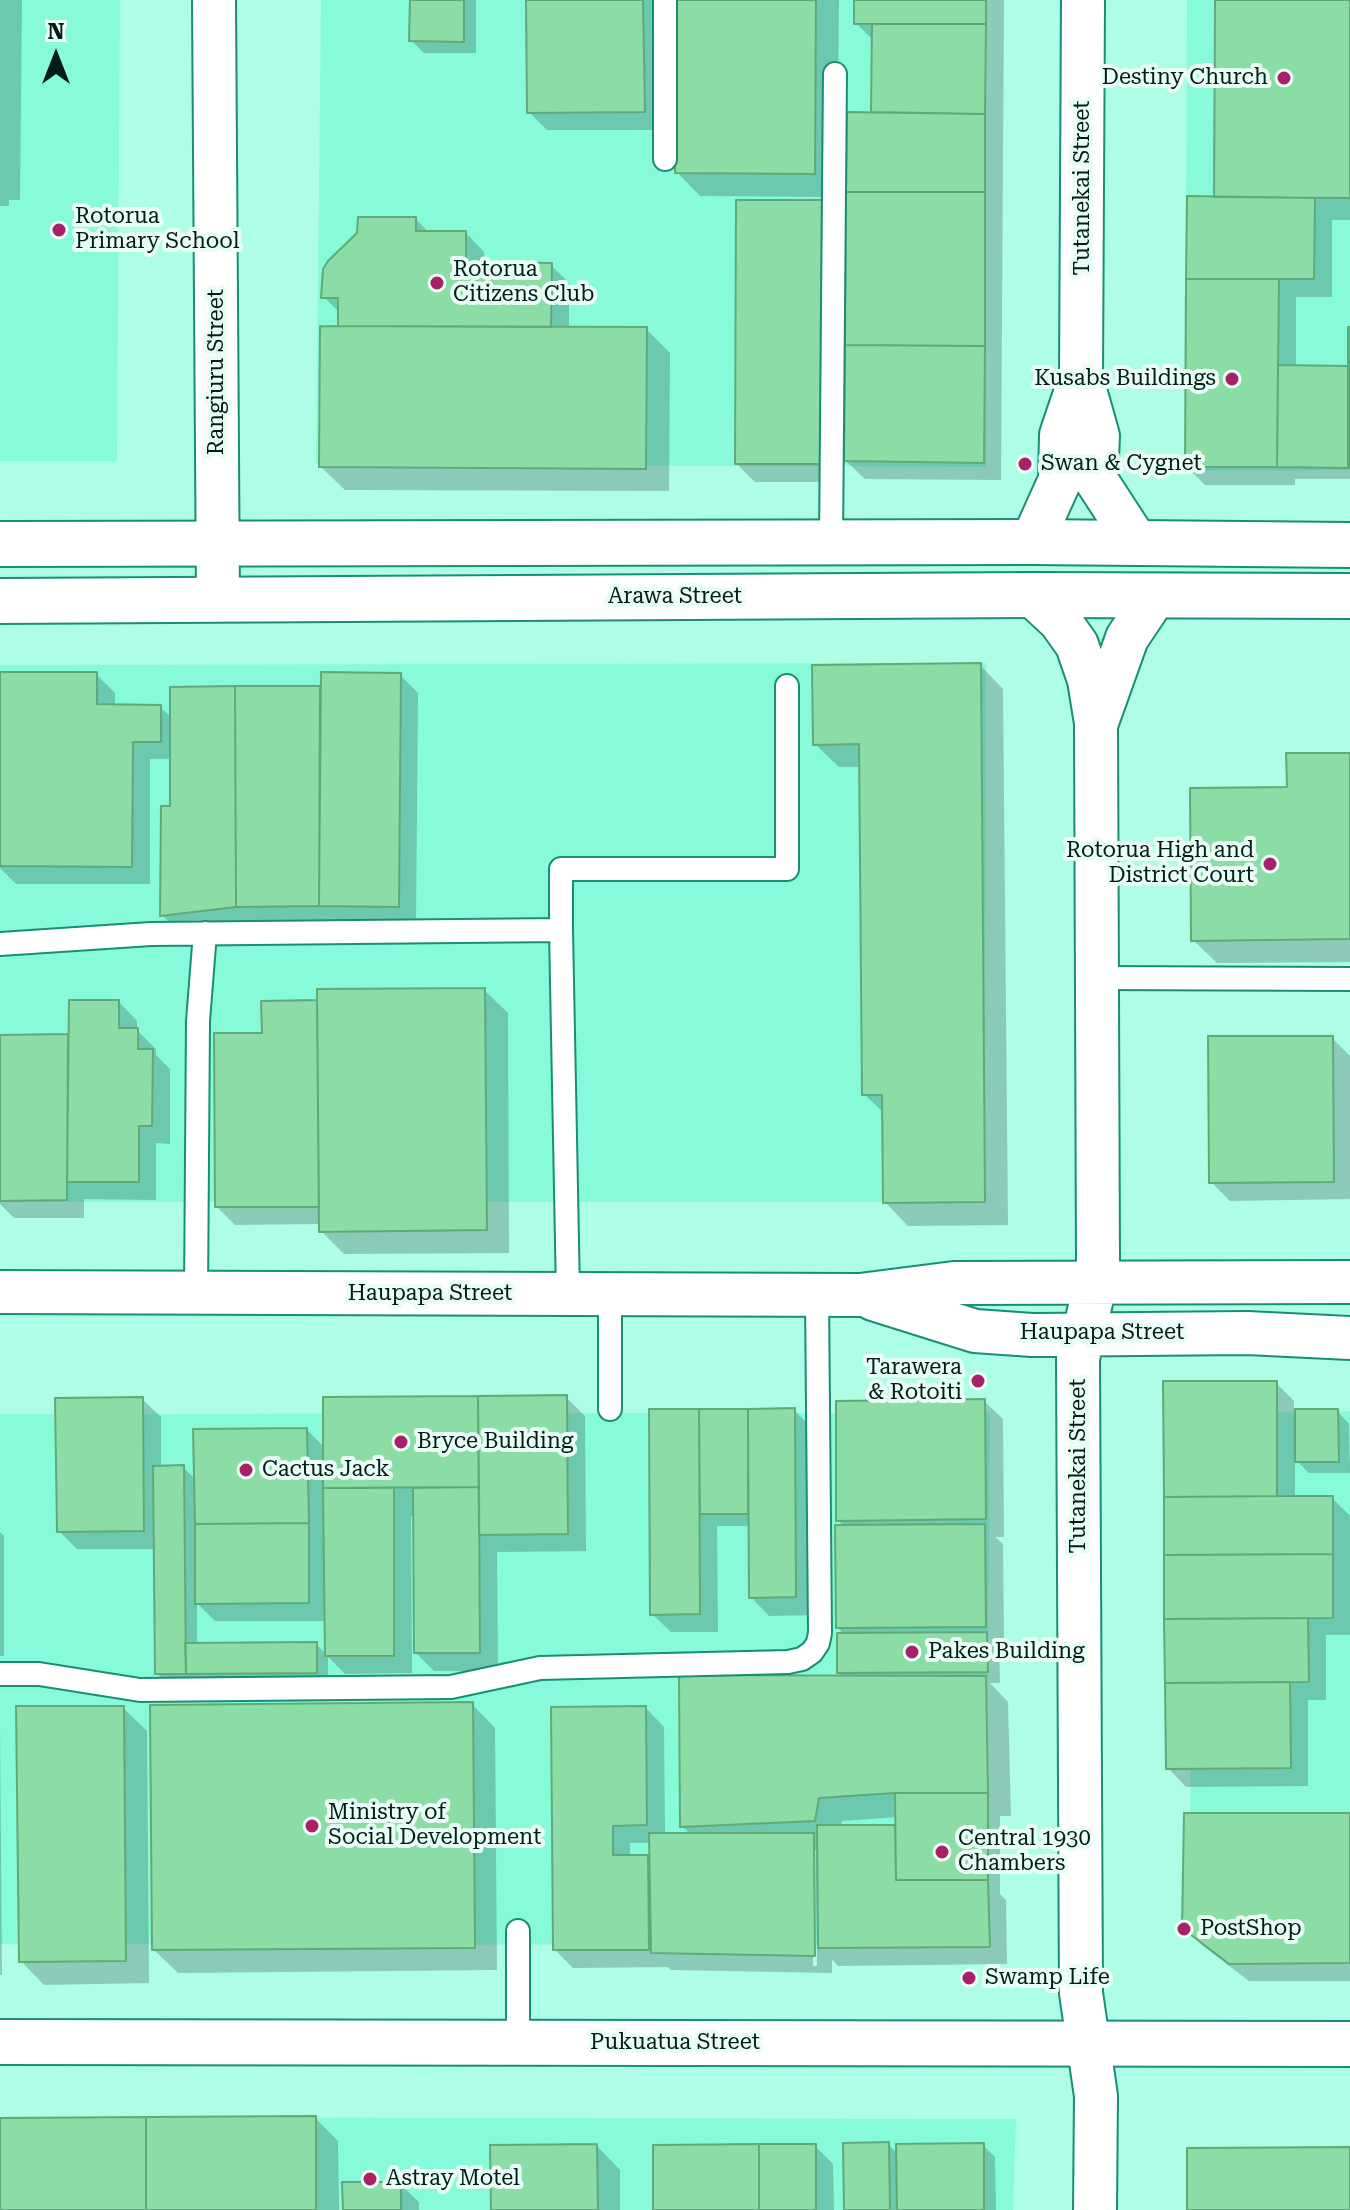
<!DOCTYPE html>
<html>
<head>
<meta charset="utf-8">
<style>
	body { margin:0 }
	#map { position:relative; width:1350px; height:2210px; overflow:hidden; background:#aefde6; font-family:"Roboto Serif",serif }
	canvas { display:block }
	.north { position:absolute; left:16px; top:16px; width:80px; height:80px; -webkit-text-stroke:6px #eafcf6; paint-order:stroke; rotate:0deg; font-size:22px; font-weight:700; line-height:32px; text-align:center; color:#001e16 }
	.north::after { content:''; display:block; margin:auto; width:28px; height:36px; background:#001e16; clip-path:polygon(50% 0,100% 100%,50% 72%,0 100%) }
</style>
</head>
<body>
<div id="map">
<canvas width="1350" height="2210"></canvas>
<div class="north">N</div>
</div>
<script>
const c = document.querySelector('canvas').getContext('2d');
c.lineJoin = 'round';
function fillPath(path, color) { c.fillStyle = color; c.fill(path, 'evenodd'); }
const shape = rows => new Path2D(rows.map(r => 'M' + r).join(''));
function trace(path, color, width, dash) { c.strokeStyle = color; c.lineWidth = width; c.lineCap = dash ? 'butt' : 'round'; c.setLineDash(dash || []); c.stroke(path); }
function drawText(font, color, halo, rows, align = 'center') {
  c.font = font + ' "Roboto Serif",serif'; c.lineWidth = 8; c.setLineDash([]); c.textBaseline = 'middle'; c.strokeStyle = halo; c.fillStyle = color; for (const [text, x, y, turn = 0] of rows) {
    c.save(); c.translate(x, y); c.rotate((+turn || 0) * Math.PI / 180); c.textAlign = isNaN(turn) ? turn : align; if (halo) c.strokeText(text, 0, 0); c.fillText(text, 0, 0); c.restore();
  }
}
const built = shape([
	[0,0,120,0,117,461,0,461],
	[321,0,986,0,986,467,316,464],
	[1187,0,1350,0,1350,470,1185,471],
	[986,663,984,1202,0,1202,0,665],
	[1350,1411,1350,1950,1189,1926,1194,1414],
	[990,1413,985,1923,965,1945,0,1944,0,1414],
	[0,2117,1016,2119,1013,2210,0,2210]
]);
const shadow = shape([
	[0,0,22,0,20,200,9,200,9,206,0,206],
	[412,0,476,0,476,53,424,53,411,40],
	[528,0,661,0,662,130,547,130,529,112],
	[678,0,839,0,837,197,700,196,677,172],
	[856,0,1004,0,1001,480,865,479,846,461,873,114,874,41,856,23],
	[1217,0,1350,0,1350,220,1332,220,1332,297,1296,297,1296,367,1350,368,1350,479,1295,479,1295,485,1205,485,1187,467,1216,198],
	[821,202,840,220,838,482,755,482,737,464],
	[416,219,429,233,466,233,484,252,484,264,551,265,569,283,569,329,646,329,670,353,669,491,345,490,321,467,343,328,340,325,340,313,324,297],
	[980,665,1003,689,1008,1225,908,1226,885,1202,884,1113,864,1094,861,767,839,767,815,744],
	[0,674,96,674,115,693,115,706,160,707,172,718,172,689,322,688,400,675,418,693,416,924,180,933,162,915,172,809,172,759,150,759,150,884,16,884,0,868],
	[1350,755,1350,962,1217,963,1193,940],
	[484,990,508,1013,509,1253,344,1254,321,1231,320,1224,235,1225,217,1207,264,1035,316,1002,319,1005],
	[119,1002,137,1021,137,1030,156,1049,156,1055,170,1069,170,1144,156,1143,156,1200,84,1199,84,1218,14,1218,0,1204,0,1037,70,1036],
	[1332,1038,1350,1056,1350,1199,1230,1201,1211,1182],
	[1276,1383,1294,1401,1294,1411,1337,1411,1349,1424,1350,1473,1309,1473,1295,1459,1295,1498,1332,1498,1350,1516,1350,1635,1326,1635,1326,1700,1308,1700,1308,1786,1186,1787,1168,1768],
	[566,1397,585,1416,586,1551,497,1552,498,1671,434,1671,416,1653,415,1516,411,1516,412,1673,345,1674,328,1657,328,1684,169,1686,157,1673,156,1549,77,1549,59,1531,142,1399,161,1417,161,1468,183,1467,196,1480,307,1430,325,1448],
	[197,1603,215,1621,327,1621,327,1655,316,1644,197,1645],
	[984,1401,1003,1419,1004,1537,995,1537,1003,1544,1004,1644,999,1644,1000,1683,990,1683,1008,1702,1011,1816,1000,1816,1000,1894,1006,1900,1007,1964,838,1966,832,1959,832,1973,671,1970,668,1967,573,1968,555,1950,646,1708,664,1727,665,1835,691,1835,682,1826,844,1678,839,1672,845,1635,838,1628,845,1527,838,1520],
	[897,1817,897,1830,894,1827,841,1827,842,1821],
	[630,1843,651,1843,652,1857,630,1857],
	[812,1850,816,1850,817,1966,813,1966],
	[794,1410,812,1428,813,1615,769,1616,751,1597,750,1526,717,1526,718,1632,671,1632,652,1614,651,1411,747,1411,750,1414],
	[0,1532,4,1536,4,1656,0,1656],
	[472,1704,495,1728,497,1970,178,1973,154,1950],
	[123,1708,147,1731,149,1983,44,1985,21,1961],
	[0,1724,2,1975,0,1975],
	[1350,1815,1350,1981,1249,1981,1203,1946,1184,1927],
	[315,2118,338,2141,339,2210,0,2210,0,2120],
	[888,2144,898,2154,983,2145,995,2157,996,2210,846,2210],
	[597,2146,620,2170,620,2210,493,2210],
	[815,2146,833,2164,834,2210,655,2210],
	[400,2184,419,2202,419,2210,345,2210]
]);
const building = shape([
	[410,0,464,0,464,42,409,41,410,0],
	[526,0,643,0,645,112,527,113,526,0],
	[676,0,816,0,815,174,675,173,676,0],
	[854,0,986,0,986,24,854,24,854,0],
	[1215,0,1350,0,1350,198,1214,197,1215,0],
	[872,24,986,24,985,114,871,112,872,24],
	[847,112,985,114,985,192,846,192,847,112],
	[846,192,985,192,985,346,845,345,846,192],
	[1187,196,1315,198,1314,279,1186,279,1187,196],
	[736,200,822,200,821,464,735,464,736,200],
	[358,217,416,217,416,231,466,231,466,262,552,263,551,327,338,326,338,298,321,298,323,269,328,261,357,233,358,217],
	[1186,279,1279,279,1277,467,1185,467,1186,279],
	[320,326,647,327,646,469,319,467,320,326],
	[1348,327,1350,327,1350,468,1348,468,1348,327],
	[845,345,985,346,984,463,844,461,845,345],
	[1278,365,1348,366,1348,468,1277,467,1278,365],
	[981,663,985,1202,883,1203,882,1095,862,1095,859,744,813,745,812,665,981,663],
	[0,672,97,672,97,704,161,705,161,742,133,742,132,867,0,866,0,672],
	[321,672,401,673,399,907,319,906,321,672],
	[235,686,320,686,319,906,236,907,235,686],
	[235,686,236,907,160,916,161,806,170,806,170,687,235,686],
	[1286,753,1350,753,1350,939,1191,941,1190,788,1287,787,1286,753],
	[485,988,487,1230,319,1232,317,989,485,988],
	[69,1000,119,1000,119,1028,138,1028,138,1049,153,1049,152,1126,139,1126,139,1182,67,1182,69,1000],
	[317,1000,319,1207,215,1207,214,1033,262,1033,261,1001,317,1000],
	[68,1034,67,1200,0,1201,0,1035,68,1034],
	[1208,1036,1333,1036,1334,1182,1209,1183,1208,1036],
	[1163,1381,1277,1381,1277,1496,1164,1497,1163,1381],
	[567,1395,568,1534,479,1535,478,1396,567,1395],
	[478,1396,479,1487,323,1488,323,1397,478,1396],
	[143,1397,144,1531,57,1532,55,1398,143,1397],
	[985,1399,986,1519,836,1521,836,1401,985,1399],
	[795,1408,796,1597,749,1598,748,1409,795,1408],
	[649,1409,699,1409,700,1614,650,1615,649,1409],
	[699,1409,748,1409,748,1514,700,1514,699,1409],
	[1295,1409,1338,1409,1339,1462,1295,1462,1295,1409],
	[307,1428,309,1523,195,1524,193,1429,307,1428],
	[184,1465,186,1674,155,1674,153,1466,184,1465],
	[479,1487,480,1653,414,1653,413,1488,479,1487],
	[323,1488,394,1488,394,1656,325,1656,323,1488],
	[1277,1496,1333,1496,1333,1554,1164,1555,1164,1497,1277,1496],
	[309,1523,309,1603,195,1604,195,1524,309,1523],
	[985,1524,986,1627,836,1628,835,1525,985,1524],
	[1333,1554,1333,1618,1164,1619,1164,1555,1333,1554],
	[1308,1618,1309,1682,1165,1683,1164,1619,1308,1618],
	[987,1632,988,1672,837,1673,837,1633,987,1632],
	[317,1642,317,1673,186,1674,185,1643,317,1642],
	[679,1675,986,1676,988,1793,895,1793,819,1798,815,1821,680,1827,679,1675],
	[1290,1682,1291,1768,1166,1769,1165,1683,1290,1682],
	[473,1702,475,1948,152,1950,150,1705,473,1702],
	[16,1706,124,1706,126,1961,19,1962,16,1706],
	[646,1706,647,1825,613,1826,613,1855,648,1855,649,1950,553,1950,551,1707,646,1706],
	[895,1793,988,1793,988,1880,896,1880,895,1793],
	[1184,1813,1350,1813,1350,1963,1229,1964,1182,1928,1184,1813],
	[817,1825,895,1825,896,1880,988,1880,990,1947,818,1948,817,1825],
	[649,1833,814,1833,815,1956,651,1953,649,1833],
	[316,2116,316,2210,146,2210,146,2117,316,2116],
	[146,2117,146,2210,0,2210,0,2118,146,2117],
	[889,2142,890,2210,844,2210,843,2143,889,2142],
	[984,2143,984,2210,897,2210,896,2144,984,2143],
	[597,2144,598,2210,491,2210,490,2145,597,2144],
	[759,2144,816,2144,816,2210,759,2210,759,2144],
	[759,2144,759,2210,653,2210,653,2145,759,2144],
	[1350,2147,1350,2210,1187,2210,1187,2148,1350,2147],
	[342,2182,401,2182,401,2210,343,2210,342,2182]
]);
const lane = shape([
	[665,0,665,159],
	[831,542,835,74],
	[561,930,561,869,787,869,787,686],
	[0,944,151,934,561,930,568,1294],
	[1097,978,1350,979],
	[196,1293,198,1021,205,933],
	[610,1294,610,1409],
	[0,1674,39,1674,140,1690,451,1687,540,1668,788,1662,802,1659,812,1652,818,1643,820,1633,817,1295],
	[518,1931,518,2043]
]);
const street = shape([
	[214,0,218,600],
	[1083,0,1081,376,1098,436,1096,480,1137,543],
	[1032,542,1060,480,1061,435,1081,376],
	[1032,595,1060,621,1077,645,1089,680,1096,723,1098,1261,1096,1281,1078,1358,1081,1993,1096,2096,1095,2210],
	[1097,722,1127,638,1155,596],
	[0,1292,860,1295,954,1283,1350,1282],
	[873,1299,975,1331,1032,1335,1247,1333,1350,1338]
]);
const secondary = shape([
	[0,544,1032,542,1350,545],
	[0,601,1032,595,1350,596],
	[0,2042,1350,2044]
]);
const markers = [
	[1284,78,8,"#a72068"],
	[59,230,8,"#a72068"],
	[437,283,8,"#a72068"],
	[1232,379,8,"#a72068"],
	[1025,464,8,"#a72068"],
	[1270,864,8,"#a72068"],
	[978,1381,8,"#a72068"],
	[401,1442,8,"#a72068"],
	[246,1470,8,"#a72068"],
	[912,1652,8,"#a72068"],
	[312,1826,8,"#a72068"],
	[942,1852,8,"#a72068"],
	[1184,1929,8,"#a72068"],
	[969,1978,8,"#a72068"],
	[370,2179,8,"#a72068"]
];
const poiNames = [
	["Destiny Church",1268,78,"right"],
	["Rotorua",75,217],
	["Primary School",75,242],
	["Rotorua",453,270],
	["Citizens Club",453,295],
	["Kusabs Buildings",1216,379,"right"],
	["Swan & Cygnet",1041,464],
	["Rotorua High and",1254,851,"right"],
	["District Court",1254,876,"right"],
	["Tarawera",962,1368,"right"],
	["& Rotoiti",962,1393,"right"],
	["Bryce Building",417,1442],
	["Cactus Jack",262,1470],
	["Pakes Building",928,1652],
	["Ministry of",328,1813],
	["Social Development",328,1838],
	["Central 1930",958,1839],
	["Chambers",958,1864],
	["PostShop",1200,1929],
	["Swamp Life",985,1978],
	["Astray Motel",386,2179]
];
const streetNames = [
	["Tutanekai Street",1083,188,-90],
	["Rangiuru Street",217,372,-90],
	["Arawa Street",675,597],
	["Haupapa Street",430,1294],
	["Haupapa Street",1102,1333],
	["Tutanekai Street",1079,1466,-90],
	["Pukuatua Street",675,2043]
];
fillPath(built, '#87fada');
fillPath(shadow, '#0003');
fillPath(building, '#8bdca5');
trace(building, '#60aa79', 2);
trace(lane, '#188e75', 26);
trace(street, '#188e75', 46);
trace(secondary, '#188e75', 48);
trace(lane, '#fff', 22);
trace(street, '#fff', 42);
trace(secondary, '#fff', 44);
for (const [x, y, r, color] of markers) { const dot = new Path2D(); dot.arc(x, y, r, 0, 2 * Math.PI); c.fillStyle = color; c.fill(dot); trace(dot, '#eafcf6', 3); }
drawText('22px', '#001e16', '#eafcf6', poiNames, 'left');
drawText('22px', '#001e16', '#eafcf6', streetNames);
</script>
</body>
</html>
